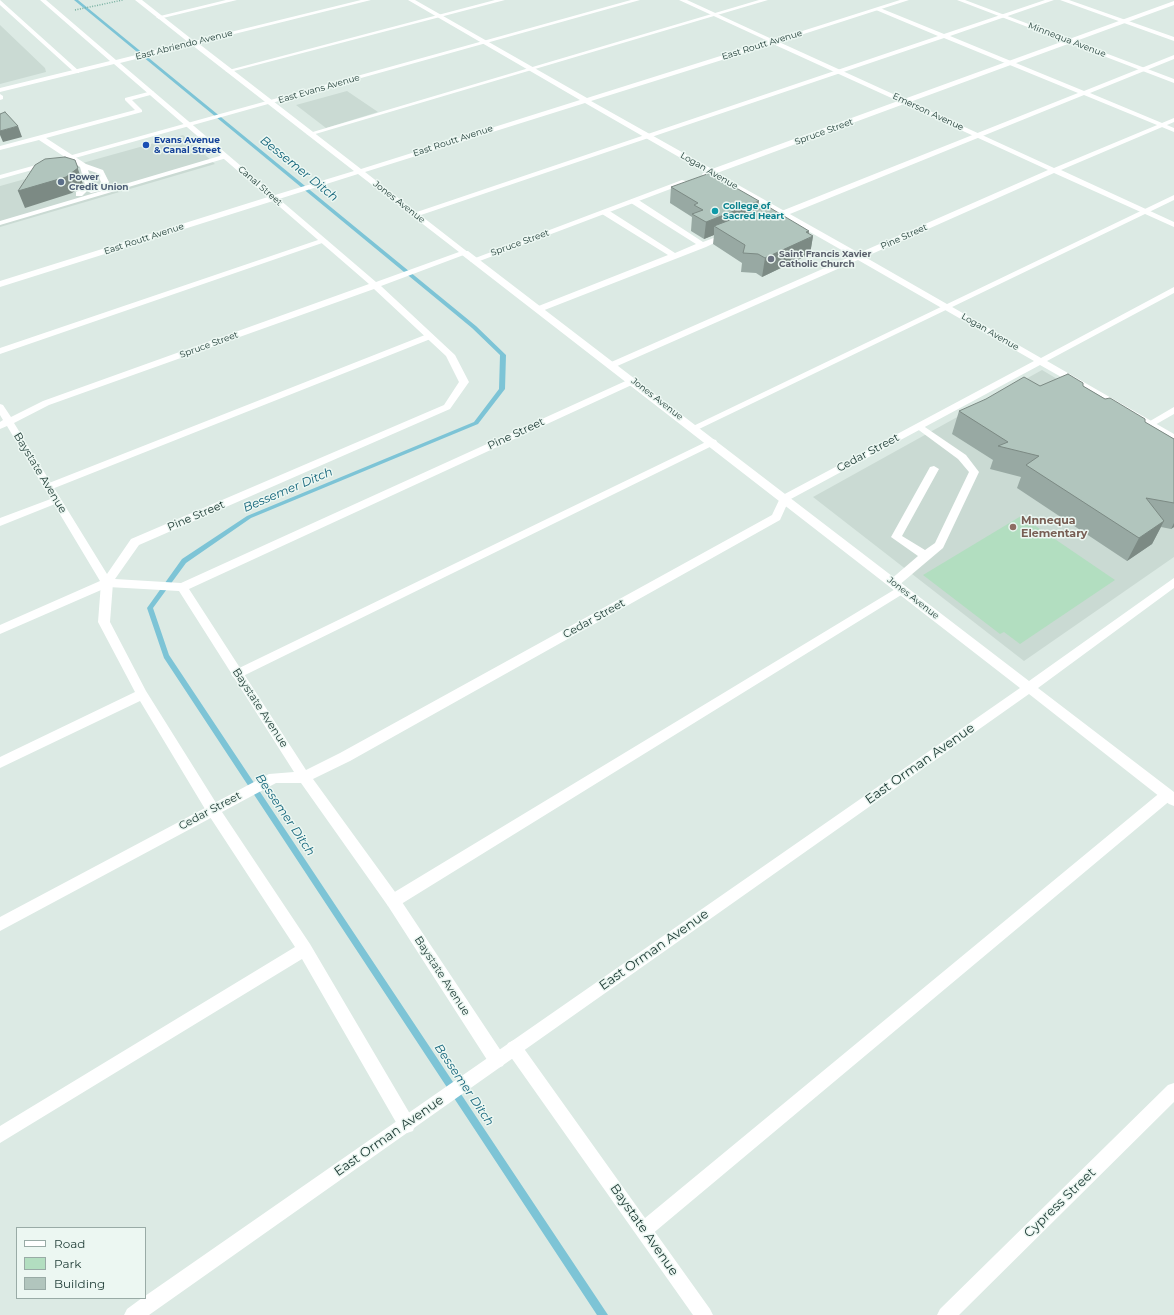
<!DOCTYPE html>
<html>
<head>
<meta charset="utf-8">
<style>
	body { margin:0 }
	#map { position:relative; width:1174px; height:1315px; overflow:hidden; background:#dceae4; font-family:Montserrat,sans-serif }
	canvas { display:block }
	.legend { position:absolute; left:16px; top:1227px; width:130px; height:72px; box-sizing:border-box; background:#ecf7f2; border:1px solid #99aba6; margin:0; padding:5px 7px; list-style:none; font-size:12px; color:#1d3a34 }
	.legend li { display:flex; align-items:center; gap:8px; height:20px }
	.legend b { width:20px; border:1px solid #99aba6 }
</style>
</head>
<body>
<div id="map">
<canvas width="1174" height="1315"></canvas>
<ul class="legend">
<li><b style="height:5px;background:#fff"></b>Road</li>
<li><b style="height:11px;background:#b2dec0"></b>Park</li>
<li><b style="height:11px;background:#b1c5bd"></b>Building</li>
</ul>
</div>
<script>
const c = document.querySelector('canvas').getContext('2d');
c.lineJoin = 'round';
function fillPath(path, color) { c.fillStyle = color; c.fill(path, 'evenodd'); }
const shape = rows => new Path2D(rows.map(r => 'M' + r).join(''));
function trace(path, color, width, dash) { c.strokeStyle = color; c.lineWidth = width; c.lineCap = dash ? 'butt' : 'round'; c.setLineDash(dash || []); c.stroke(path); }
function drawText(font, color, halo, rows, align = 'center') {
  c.font = font + ' Montserrat,sans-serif'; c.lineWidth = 3; c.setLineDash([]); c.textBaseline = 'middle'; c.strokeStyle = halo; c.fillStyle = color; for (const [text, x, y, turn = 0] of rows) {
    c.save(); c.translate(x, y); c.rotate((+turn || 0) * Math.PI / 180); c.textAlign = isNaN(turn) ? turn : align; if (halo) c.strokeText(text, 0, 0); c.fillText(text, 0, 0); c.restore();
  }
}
const built = shape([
	[0,25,45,68,46,72,0,84],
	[347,91,378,112,326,128,296,105],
	[183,135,215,164,0,227,0,186],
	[1042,370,1174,448,1174,557,1024,661,813,497]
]);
const green = shape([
	[1021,516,1115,580,1020,644,1004,632,1000,634,923,575]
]);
const stream = shape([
	[74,0,78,0,476,326,506,355,505,389,478,424,251,518,186,563,153,608,169,655,608,1315,597,1315,164,658,147,608,182,559,247,516,474,422,499,389,500,355,472,328,74,0]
]);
const path = shape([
	[75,10,123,0]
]);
const service = shape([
	[0,0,79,71,79,73,75,73,0,5,0,0],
	[226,0,237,0,159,19,156,17,226,0],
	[495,0,505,0,230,72,225,71,495,0],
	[759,0,768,0,312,135,306,134,759,0],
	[1045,0,1054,0,950,36,1084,91,1174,55,1174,59,1090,93,1174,128,1174,132,1084,95,775,220,769,220,769,216,1078,93,944,38,418,216,411,214,938,36,876,10,876,8,880,8,944,34,1045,0],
	[1060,0,1069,0,1174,37,1174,41,1060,0],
	[152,91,154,92,154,94,132,100,142,110,142,112,46,138,86,164,103,170,109,182,105,190,91,193,87,191,82,196,76,196,76,192,85,185,80,167,39,140,0,150,0,146,135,110,125,100,125,98,152,91],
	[88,170,97,173,101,182,99,186,90,189,93,186,88,170],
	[0,94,3,96,3,99,0,100,0,94],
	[223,155,230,157,0,225,0,221,223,155],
	[1174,195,1174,200,697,430,694,431,689,428,1174,195],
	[631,199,637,199,703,242,727,233,731,235,706,247,542,311,536,311,536,307,668,255,602,214,602,210,608,210,675,253,696,244,631,203,631,199],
	[321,239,328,241,0,354,0,348,321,239],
	[430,333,434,336,433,338,52,489,48,490,43,487,44,485,430,333],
	[1174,407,1174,414,1153,426,1147,426,1145,424,1174,407],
	[919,423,966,455,979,472,943,548,898,586,894,587,888,583,890,580,918,556,891,537,930,467,934,466,939,469,902,536,925,550,935,543,969,472,958,459,916,428,914,426,919,423],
	[712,439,716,440,717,442,716,444,241,677,237,679,233,677,231,674,233,671,712,439],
	[56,497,61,500,60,502,0,526,0,518,56,497],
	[107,579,113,583,110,622,146,691,218,806,310,944,413,1119,415,1125,413,1131,407,1133,401,1131,302,959,0,1143,0,1126,295,947,208,814,140,701,0,768,0,757,135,692,98,622,101,583,107,579],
	[902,585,908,589,906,592,398,906,393,907,388,906,386,901,388,896,902,585],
	[1167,789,1172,791,1174,795,1172,799,651,1235,645,1238,639,1235,636,1229,639,1223,1162,791,1167,789]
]);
const minor = shape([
	[40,0,46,0,116,60,188,42,135,0,142,0,194,41,361,0,371,0,198,43,361,169,580,100,408,0,415,0,587,98,768,41,679,0,687,0,774,40,900,0,909,0,779,42,904,99,1174,1,1174,5,910,102,1054,168,1174,118,1174,122,1061,170,1174,222,1174,227,1054,173,865,257,1041,358,1174,287,1174,293,1047,361,1174,434,1174,441,1040,365,789,500,780,520,350,761,313,779,398,896,503,1054,505,1060,503,1066,497,1068,491,1066,388,906,301,783,276,783,0,931,0,917,269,774,294,772,179,591,108,587,0,634,0,625,100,581,7,426,0,429,0,422,3,420,0,415,0,404,3,405,11,417,43,401,369,284,273,201,0,287,0,281,268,197,114,64,0,92,0,88,110,61,40,0],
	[773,44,898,101,712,169,591,101,773,44],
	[192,45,354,171,275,195,120,63,192,45],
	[585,103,705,172,702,174,703,176,710,175,852,256,609,363,609,367,615,367,858,260,1034,361,781,496,772,515,340,753,306,770,189,589,636,383,636,379,630,379,181,583,115,579,139,545,450,409,469,382,455,355,381,286,469,253,365,172,585,103],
	[904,104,1048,170,859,253,717,173,904,104],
	[358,174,459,252,376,282,279,199,358,174],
	[374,289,446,356,459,382,444,405,131,539,107,574,14,423,49,405,374,289],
	[682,180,689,182,477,262,471,262,470,260,682,180],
	[514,1040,520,1043,710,1309,713,1315,693,1315,508,1053,506,1048,508,1043,514,1040],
	[1174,1083,1174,1102,959,1315,937,1315,940,1309,1168,1085,1174,1083]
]);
const tertiary = shape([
	[631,0,640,0,0,179,0,175,631,0],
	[957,0,965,0,1174,79,1174,83,957,0],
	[462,251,468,251,1029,681,1174,578,1174,588,1038,688,1174,792,1174,806,1169,804,1029,694,149,1315,124,1315,127,1309,142,1298,145,1298,145,1296,1020,688,462,255,462,251]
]);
const wall = shape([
	[671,187,758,209,809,234,813,236,810,254,762,277,756,273,741,272,742,263,713,244,714,235,704,239,691,231,692,217,670,203],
	[1040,386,1083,386,1174,439,1174,527,1171,529,1161,527,1152,544,1127,561,1017,488,1021,477,990,469,993,460,952,434,959,411]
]);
const shadedWall = shape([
	[18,126,22,137,3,142,0,135,0,131],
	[75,160,83,184,72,193,25,208,18,191],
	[759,201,757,218,714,226,714,235,704,239,706,222],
	[809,231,808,239,813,236,810,254,762,277,765,258,806,232],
	[1164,521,1152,544,1127,561,1139,538],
	[1174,523,1174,527,1171,529]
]);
const building = shape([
	[5,112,18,126,0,131,0,114,5,112],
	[65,157,75,160,78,168,66,177,18,191,35,165,45,159,65,157],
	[710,173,759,201,706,222,692,214,703,210,694,205,698,203,671,187,710,173],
	[767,206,809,231,806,232,813,236,765,258,758,254,743,253,745,245,714,226,767,206],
	[1068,374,1083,383,1083,386,1105,399,1110,398,1145,419,1145,422,1174,439,1174,503,1146,498,1164,521,1139,538,1026,465,1039,456,998,446,1008,442,959,411,986,399,1024,377,1040,386,1068,374]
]);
const markers = [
	[146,145,4,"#1a4fb4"],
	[61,182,4,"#5c6f8a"],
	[715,211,4,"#0f9aa8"],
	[771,259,4,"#6b7280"],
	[1013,527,4,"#8d6e63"]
];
const farStreetnames = [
	["Minnequa Avenue",1067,40,21],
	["East Abriendo Avenue",184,45,-14],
	["East Routt Avenue",762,45,-17],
	["East Evans Avenue",319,89,-16],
	["Emerson Avenue",928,112,25],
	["Spruce Street",824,132,-20],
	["East Routt Avenue",453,141,-18],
	["Logan Avenue",709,171,30],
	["Canal Street",260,186,41],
	["Jones Avenue",399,202,38],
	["Pine Street",904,237,-24],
	["East Routt Avenue",144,239,-18],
	["Spruce Street",520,243,-20],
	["Logan Avenue",990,332,30],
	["Spruce Street",209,345,-20],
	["Jones Avenue",657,399,38],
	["Jones Avenue",913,598,38]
];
const farTransitnames = [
	["Evans Avenue",154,140],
	["& Canal Street",154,150]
];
const farServicenames = [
	["Power",69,177],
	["Credit Union",69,187]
];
const farCulturenames = [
	["College of",723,206],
	["Sacred Heart",723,216]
];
const farWorshipnames = [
	["Saint Francis Xavier",779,254],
	["Catholic Church",779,264]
];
const streetNames = [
	["Pine Street",516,434,-25],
	["Cedar Street",868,453,-28],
	["Baystate Avenue",40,473,59],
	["Pine Street",196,516,-23],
	["Cedar Street",594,619,-29],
	["Baystate Avenue",260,708,57],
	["Cedar Street",210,811,-28],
	["Baystate Avenue",442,976,57]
];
const educationNames = [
	["Mnnequa",1021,521],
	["Elementary",1021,534]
];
const waterNames = [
	["Bessemer Ditch",299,169,39],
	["Bessemer Ditch",288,490,-23],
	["Bessemer Ditch",285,815,56],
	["Bessemer Ditch",464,1085,56]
];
const nearStreetnames = [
	["East Orman Avenue",920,764,-35],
	["East Orman Avenue",654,950,-35],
	["East Orman Avenue",389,1136,-35],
	["Cypress Street",1060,1203,-44],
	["Baystate Avenue",644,1230,55]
];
fillPath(built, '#cadad3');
fillPath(green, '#b2dec0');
fillPath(stream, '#7dc4d6');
trace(path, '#79b1a2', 1.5, [1, 1.5]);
fillPath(service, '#fff');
fillPath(minor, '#fff');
fillPath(tertiary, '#fff');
fillPath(wall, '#98a9a3');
fillPath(shadedWall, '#7c8a84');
fillPath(building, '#b1c5bd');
trace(building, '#7c8a84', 1);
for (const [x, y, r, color] of markers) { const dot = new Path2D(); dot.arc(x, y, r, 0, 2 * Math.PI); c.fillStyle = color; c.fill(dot); trace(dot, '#ecf7f2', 1.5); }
drawText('9px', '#1d3a34', '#ecf7f2', farStreetnames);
drawText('bold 9px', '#164399', '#ecf7f2', farTransitnames, 'left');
drawText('bold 9px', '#4e5e75', '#ecf7f2', farServicenames, 'left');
drawText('bold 9px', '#0d838f', '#ecf7f2', farCulturenames, 'left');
drawText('bold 9px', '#5b616d', '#ecf7f2', farWorshipnames, 'left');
drawText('11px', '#1d3a34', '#ecf7f2', streetNames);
drawText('bold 11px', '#785e54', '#ecf7f2', educationNames, 'left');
drawText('italic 12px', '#12647a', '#ecf7f2', waterNames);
drawText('13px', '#1d3a34', '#ecf7f2', nearStreetnames);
</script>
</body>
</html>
